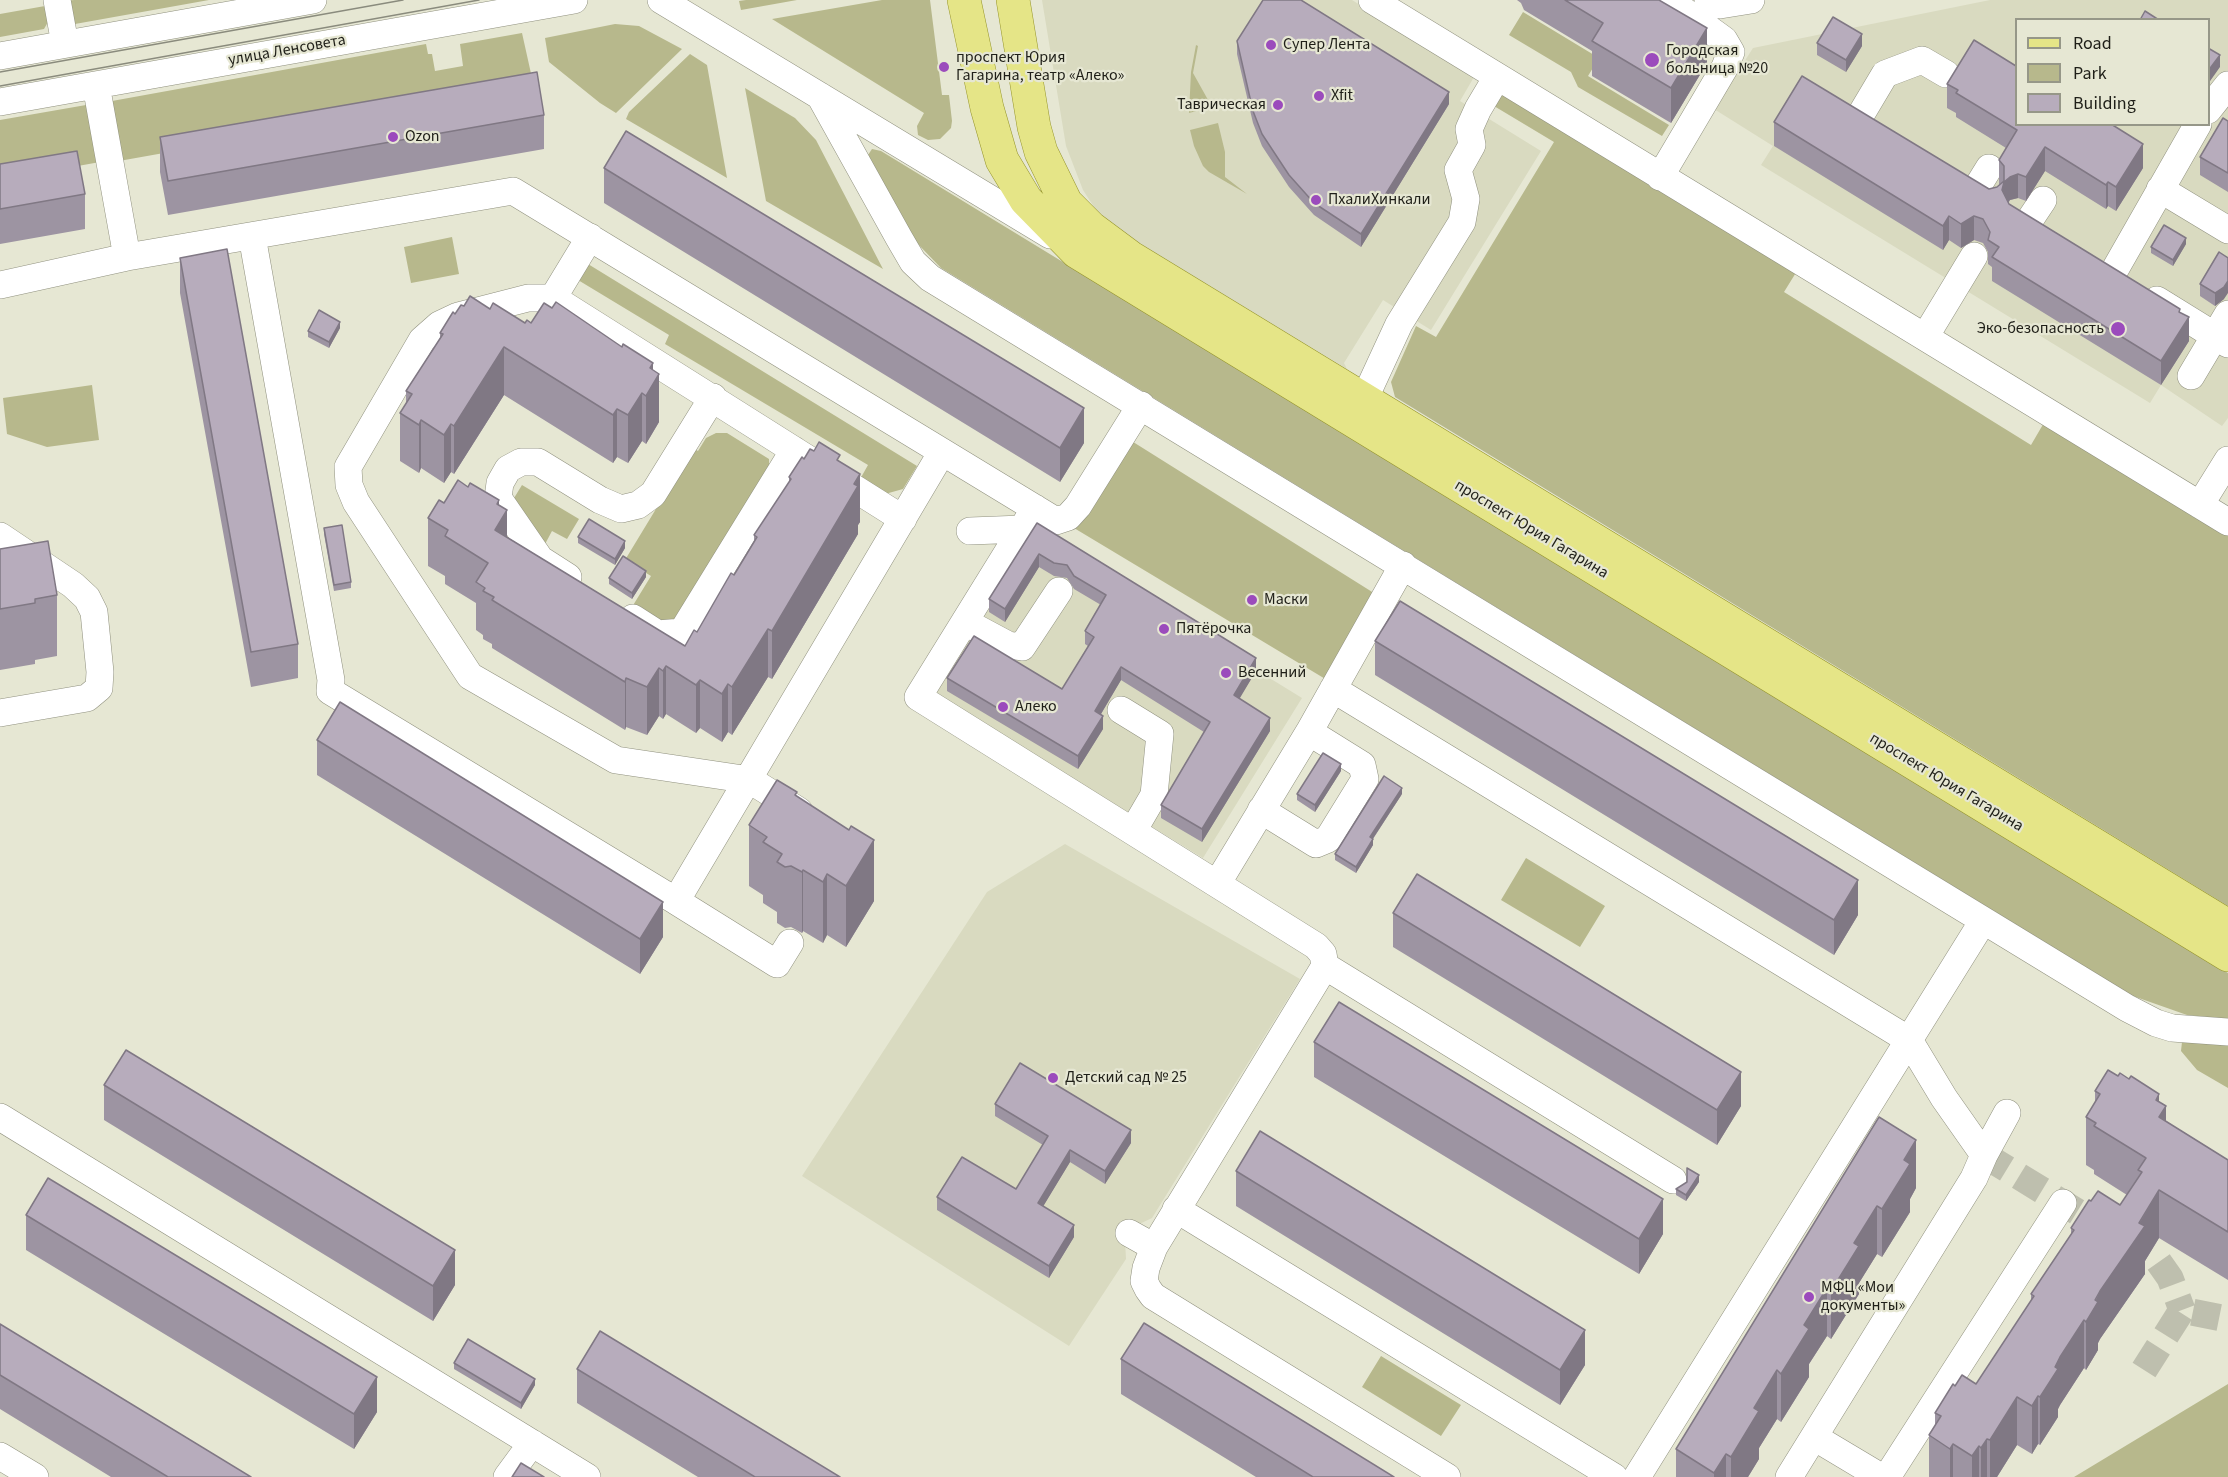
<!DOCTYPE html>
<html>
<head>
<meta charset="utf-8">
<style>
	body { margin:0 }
	#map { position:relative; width:2228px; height:1477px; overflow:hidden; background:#e6e7d3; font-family:"Source Sans 3",sans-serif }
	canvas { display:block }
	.legend { position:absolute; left:2015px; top:18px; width:195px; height:108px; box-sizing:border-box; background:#e6e7d3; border:2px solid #969788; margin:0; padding:8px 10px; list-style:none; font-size:18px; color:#1f1f18 }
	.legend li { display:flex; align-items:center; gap:12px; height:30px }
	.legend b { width:30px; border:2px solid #969788 }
</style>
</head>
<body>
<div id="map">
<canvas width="2228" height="1477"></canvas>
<ul class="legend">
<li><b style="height:8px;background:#e5e587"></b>Road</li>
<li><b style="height:16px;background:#b7b88c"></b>Park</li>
<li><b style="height:16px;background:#b7acbc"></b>Building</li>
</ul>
</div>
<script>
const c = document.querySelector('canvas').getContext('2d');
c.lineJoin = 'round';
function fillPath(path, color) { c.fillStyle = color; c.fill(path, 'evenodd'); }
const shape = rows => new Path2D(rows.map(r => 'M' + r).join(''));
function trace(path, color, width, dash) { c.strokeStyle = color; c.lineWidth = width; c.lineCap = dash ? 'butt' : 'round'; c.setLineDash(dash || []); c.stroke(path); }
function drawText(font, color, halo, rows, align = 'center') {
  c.font = font + ' "Source Sans 3",sans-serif'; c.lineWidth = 4.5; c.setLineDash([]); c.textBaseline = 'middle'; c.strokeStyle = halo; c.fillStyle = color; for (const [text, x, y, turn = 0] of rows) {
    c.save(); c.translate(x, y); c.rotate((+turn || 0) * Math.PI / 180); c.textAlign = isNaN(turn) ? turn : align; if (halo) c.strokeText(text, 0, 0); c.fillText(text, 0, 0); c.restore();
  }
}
const built = shape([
	[1042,0,1352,0,1474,77,1460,101,1541,151,1431,330,1383,300,1344,363,1347,369,1124,234,1096,210,1083,190,1066,146],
	[1990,0,2228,0,2228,418,2222,426,2161,385,2150,403,1761,165,1773,146,1714,109,1753,48],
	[2016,20,2208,20,2208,124,2016,124],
	[1016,522,1302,698,1203,858,917,683],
	[1065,844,1300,979,1152,1218,1133,1227,1125,1240,1126,1259,1069,1346,802,1176,987,892]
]);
const green = shape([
	[74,0,209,0,75,24,66,1],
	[746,0,797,0,741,10,739,1],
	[882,0,930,0,942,95,949,95,952,121,951,128,940,139,928,140,918,135,917,126,924,113,772,19],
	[45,6,48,22,44,29,0,37,0,14],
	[1523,12,1599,58,1588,76,1669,125,1662,136,1578,87,1571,72,1509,35],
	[615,24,639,26,682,49,616,113,600,103,549,62,545,38],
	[522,33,534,87,119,161,112,101,426,44,428,54,432,54,435,71,463,66,460,44],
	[1196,45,1198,46,1193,73,1212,107,1189,113,1191,72],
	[690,54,707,65,727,178,626,119,629,112],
	[1499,87,1797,271,1784,292,2031,445,2045,421,2228,534,2228,906,1395,397,1391,382,1416,326,1436,337,1554,142,1489,103],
	[745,88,795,118,816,140,883,269,766,201],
	[86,105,100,162,0,180,0,120],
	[1218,123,1225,152,1225,177,1247,194,1209,172,1203,166,1194,146,1190,130],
	[872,149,881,151,2228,973,2228,1019,2187,1015,2133,996,941,268,916,242,868,155],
	[452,237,459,274,411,283,404,247],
	[588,264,917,466,903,489,885,494,859,481,868,465,665,344,669,335,578,280],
	[92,385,99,440,47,447,7,434,3,398],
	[716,433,727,433,769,459,769,466,680,619,665,624,632,607,651,576,625,560,693,448,698,451,706,438],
	[1130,440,1377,595,1327,680,1074,528],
	[522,485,579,519,567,539,552,531,544,546,511,503],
	[1526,858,1605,906,1580,947,1501,900],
	[2182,1042,2228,1043,2228,1088,2197,1070,2181,1051],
	[1381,1356,1461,1405,1441,1436,1362,1387],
	[2228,1384,2228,1477,2074,1477]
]);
const minorTunnel = shape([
	[1984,1155,2158,1261,2170,1278,2182,1310],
	[2144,1370,2182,1310,2222,1318]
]);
const minor = shape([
	[57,0,65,44],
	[661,0,1050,235],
	[1372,0,2228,522],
	[1708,0,1720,5,1751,0],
	[0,56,313,0],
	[96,85,127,257],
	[820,96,899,238,913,262,930,278,2127,1008,2156,1023,2172,1028,2228,1032],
	[0,102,574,0],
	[2208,110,2228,85],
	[1860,116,1885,74,1922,60,1946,74],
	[1660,177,1725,67,1731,52,1724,40,1669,0],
	[1976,189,1989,168],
	[2160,189,2228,230],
	[2029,221,2043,200],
	[252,236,331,680,330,691,676,901,942,452],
	[590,237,553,298,903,519],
	[2113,273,2198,124],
	[0,285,127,257,513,191,1056,521,1068,517,1078,506,1141,405],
	[553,298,528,298,458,316,439,325,422,340,348,467,349,485,356,502,470,676,616,760,750,780,799,811],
	[2157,300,2228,344],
	[1925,337,1974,256],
	[2191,376,2228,314],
	[1356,417,1399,324,1462,222,1466,199,1458,170,1472,145,1469,129,1478,109,1497,77],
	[2200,505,2228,460],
	[1035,508,918,697,1316,946,1323,954,1325,966,1154,1247,1146,1268,1144,1281,1148,1289,1153,1296,1447,1477],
	[970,531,1023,529],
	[0,536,73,585,87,598,94,612,100,672,99,688,87,698,0,713],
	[568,577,540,559,498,498,500,483,508,469,521,462,538,462,600,500,621,509,638,505,653,494,713,397],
	[633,618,658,634,682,632,794,450],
	[965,622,1008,645,1022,647,1059,591],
	[1333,689,1909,1040,1944,1098,1984,1155,1974,1178,1789,1477],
	[1121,710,1160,734,1154,795,1133,831],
	[1261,810,1316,844,1328,839,1365,779,1362,765,1309,732],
	[1217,884,1309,732,1403,565],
	[676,901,777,964,790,943],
	[1325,966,1673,1180],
	[0,1117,587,1477],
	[1984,1155,2007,1113],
	[1176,1209,1614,1477],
	[1129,1233,1154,1247],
	[1814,1437,1881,1477],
	[0,1456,35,1477],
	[507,1477,532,1443],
	[1637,1477,1983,921],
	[1887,1477,2063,1203]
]);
const major = shape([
	[964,0,987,108,1002,160,1026,200,1077,252,2228,955],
	[1013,0,1034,127,1041,152,1066,203,1091,228,1130,257,2228,926]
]);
const tram = shape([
	[0,72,403,0],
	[0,86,479,0]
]);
const wall = shape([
	[1517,0,1659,0,1707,63,1671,123,1592,76,1592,51,1524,10,1521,3],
	[1237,41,1449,104,1361,247,1314,215,1289,187,1262,146,1253,123,1237,54],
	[1817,43,1862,46,1846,72,1817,55],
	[1947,84,2143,168,2116,211,2108,206,2106,209,2045,171,2026,201,2018,198,2010,200,2009,202,2009,204,2180,312,2189,341,2161,385,1992,281,1992,267,1988,264,1988,252,1983,243,1974,240,1961,248,1949,240,1943,250,1774,146,1774,122,1989,189,1997,187,1999,185,1999,160,2006,148,1956,117,1956,113,1947,108],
	[544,115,544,149,168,215,160,172,160,137],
	[2228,121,2228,192,2200,175,2200,157],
	[0,164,85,194,85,229,0,244],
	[604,168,1084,443,1060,482,604,203],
	[2186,244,2173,266,2151,253,2151,247],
	[180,258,298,644,298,678,251,687,180,293],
	[2200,284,2224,299,2215,306,2200,296],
	[464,306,490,309,525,323,531,323,653,370,659,422,646,444,642,441,628,463,617,457,613,463,504,395,454,474,451,472,444,483,421,468,419,473,400,461,400,413,406,404,406,391,440,338,440,333,455,314],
	[340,328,329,348,308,337,308,331],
	[814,451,840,462,860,522,858,525,858,534,772,679,768,677,732,735,728,732,722,742,700,728,696,733,666,714,663,719,659,716,647,735,626,727,625,730,492,648,492,644,483,639,483,635,476,630,476,603,445,584,445,576,428,566,428,518,444,503,499,505,507,537,685,646,697,632,734,575,754,542,754,535,789,483,789,477,804,459],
	[1037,523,1256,671,1239,698,1270,731,1202,842,1161,818,1161,805,1204,732,1121,680,1101,714,1103,729,1078,769,947,691,947,678,1062,689,1088,646,1085,644,1085,631,1101,605,1074,589,1067,578,1054,576,1039,567,1005,622,989,612,989,599],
	[324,528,351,582,351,588,334,591,324,534],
	[578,537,625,548,615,565,578,543],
	[0,549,57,595,57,656,35,660,35,664,0,670],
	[646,577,632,599,609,584,609,578],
	[1375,641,1858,915,1834,955,1375,675],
	[317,740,663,937,640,974,317,775],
	[1341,771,1315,812,1297,800,1297,794],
	[1402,794,1373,839,1373,845,1356,873,1335,860,1335,854],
	[797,797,874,901,846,947,827,935,823,943,803,931,802,933,791,927,785,928,777,923,777,912,763,903,763,895,749,886,749,825],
	[1393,913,1741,1106,1717,1145,1393,947],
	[1314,1042,1663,1234,1639,1274,1314,1077],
	[104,1085,455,1285,433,1321,104,1120],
	[2095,1091,2159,1102,2166,1121,2228,1160,2228,1280,2159,1238,2145,1261,2145,1274,2100,1339,2098,1343,2098,1350,2086,1370,2084,1368,2060,1405,2058,1409,2058,1417,2040,1445,2038,1444,2032,1454,2017,1445,1997,1477,1929,1477,1929,1435,1935,1426,1935,1413,1955,1386,1976,1384,2031,1301,2031,1294,2071,1234,2071,1228,2091,1201,2120,1205,2127,1195,2094,1174,2094,1170,2086,1165,2086,1117,2095,1103],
	[995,1104,1131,1143,1105,1184,1070,1162,1043,1206,1074,1237,1049,1278,937,1210,937,1197,1016,1189,1043,1145,995,1116],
	[1879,1117,1916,1188,1910,1199,1910,1212,1882,1257,1877,1254,1859,1283,1859,1294,1831,1339,1827,1336,1809,1364,1809,1377,1781,1422,1777,1419,1759,1448,1759,1459,1748,1477,1676,1477,1676,1449],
	[1236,1171,1585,1365,1560,1405,1236,1206],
	[1699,1182,1686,1201,1676,1195,1676,1189],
	[26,1215,377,1412,354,1449,26,1250],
	[0,1324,251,1477,111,1477,0,1409],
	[1121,1359,1394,1477,1256,1477,1121,1394],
	[454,1363,535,1385,521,1409,454,1369],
	[577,1369,840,1477,698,1477,577,1403]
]);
const shadedWall = shape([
	[1707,28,1707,63,1671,123,1671,88],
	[1862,34,1862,46,1846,72,1846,60],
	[2220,55,2220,67,2208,84,2208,71],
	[1449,92,1449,104,1361,247,1361,234],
	[2143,144,2143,168,2116,211,2116,187],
	[2045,147,2045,171,2026,201,2026,177],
	[2018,174,2018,198,2010,200,2004,206,2002,190,2004,182,2010,177],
	[2108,182,2108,206,2106,209,2106,185],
	[1949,216,1949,240,1943,250,1943,226],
	[1974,216,1974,240,1961,248,1961,224],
	[2186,238,2186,244,2173,266,2173,260],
	[2228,281,2228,293,2224,299,2215,306,2215,293],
	[2180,309,2180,330,2189,317,2189,341,2161,385,2161,361],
	[340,322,340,328,329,348,329,342],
	[504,347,504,395,454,474,454,426],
	[653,363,653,384,659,374,659,422,646,444,646,396,650,368],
	[642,393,642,441,628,463,628,415],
	[1084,408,1084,443,1060,482,1060,448],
	[617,409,617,457,613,463,613,415],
	[421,420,421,468,419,473,419,425],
	[451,424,451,472,444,483,444,435],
	[860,474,860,522,858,525,858,534,772,679,772,631],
	[499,500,499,522,507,510,507,558,495,530,497,504],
	[625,541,625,548,615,565,615,559],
	[1039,554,1039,567,1005,622,1005,609],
	[646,571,646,577,632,599,632,593],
	[768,629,768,677,732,735,732,687],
	[1256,658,1256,671,1234,708,1234,695],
	[666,666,666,714,663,719,663,671],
	[1121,667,1121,680,1095,724,1095,711],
	[659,668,659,716,647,735,647,687],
	[626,678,626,727,625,730,625,682],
	[700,680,700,728,696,733,696,685],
	[728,684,728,732,722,742,722,694],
	[1103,716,1103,729,1078,769,1078,756],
	[1270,718,1270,731,1202,842,1202,829],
	[1341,764,1341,771,1315,812,1315,805],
	[1402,788,1402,794,1370,843,1370,837],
	[1373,839,1373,845,1356,873,1356,867],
	[874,840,874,901,846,947,846,886],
	[803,870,803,931,802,933,802,872],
	[827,874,827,935,823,943,823,882],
	[1858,880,1858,915,1834,955,1834,920],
	[663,902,663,937,640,974,640,939],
	[1741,1072,1741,1106,1717,1145,1717,1110],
	[2159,1094,2159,1116,2166,1106,2166,1154,2156,1100],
	[1131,1130,1131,1143,1105,1184,1105,1171],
	[1916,1140,1916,1188,1910,1199,1910,1212,1882,1257,1882,1209,1904,1160],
	[1070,1150,1070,1162,1038,1215,1038,1203],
	[1699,1175,1699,1182,1686,1201,1686,1195],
	[2159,1190,2159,1238,2145,1261,2145,1274,2100,1339,2098,1343,2098,1350,2086,1370,2086,1322,2100,1291],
	[1663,1199,1663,1234,1639,1274,1639,1239],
	[1877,1206,1877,1254,1859,1283,1859,1294,1831,1339,1831,1291,1854,1243],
	[1074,1225,1074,1237,1049,1278,1049,1266],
	[455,1250,455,1285,433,1321,433,1286],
	[1827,1288,1827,1336,1809,1364,1809,1377,1781,1422,1781,1374,1804,1325],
	[2084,1320,2084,1368,2060,1405,2058,1409,2058,1417,2040,1445,2040,1397,2060,1357],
	[1585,1330,1585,1365,1560,1405,1560,1370],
	[1777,1370,1777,1419,1759,1448,1759,1459,1748,1477,1731,1477,1731,1457,1754,1408],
	[377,1377,377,1412,354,1449,354,1414],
	[535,1379,535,1385,521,1409,521,1403],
	[2038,1396,2038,1444,2032,1454,2032,1406],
	[2017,1397,2017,1445,1997,1477,1990,1477,1990,1440],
	[1987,1439,1987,1477,1981,1477,1981,1448],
	[1953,1444,1953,1477,1950,1477,1950,1449],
	[1979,1446,1979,1477,1972,1477,1972,1456],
	[1726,1454,1726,1477,1714,1477,1714,1473]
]);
const building = shape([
	[1263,0,1301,0,1449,92,1361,234,1314,203,1289,175,1262,134,1253,111,1237,41,1263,0],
	[1565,0,1659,0,1707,28,1671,88,1592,41,1603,23,1565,0],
	[2145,11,2159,20,2140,20,2145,11],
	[1833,17,1862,34,1846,60,1817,43,1833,17],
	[1974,40,2016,66,2016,124,2111,124,2143,144,2116,187,2108,182,2106,185,2045,147,2026,177,2018,174,2010,177,2004,182,2002,190,2009,204,2180,309,2179,312,2189,317,2161,361,1992,257,1999,247,1988,240,1990,232,1983,219,1974,216,1961,224,1949,216,1943,226,1774,122,1802,76,1989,189,1997,187,2004,181,2004,166,1999,160,2017,130,1956,93,1958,90,1947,84,1974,40],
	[2208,48,2220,55,2208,71,2208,48],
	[537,72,544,115,168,181,160,137,537,72],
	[2223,118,2228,121,2228,173,2200,157,2223,118],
	[626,131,1084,408,1060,448,604,168,626,131],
	[77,151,85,194,0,209,0,164,77,151],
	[2164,225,2186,238,2173,260,2151,247,2164,225],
	[227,249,298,644,251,652,180,258,227,249],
	[2219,252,2228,258,2228,281,2224,287,2215,293,2200,284,2219,252],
	[470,296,490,309,493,303,525,323,527,320,531,323,544,303,552,308,556,302,622,347,623,344,653,363,650,368,659,374,646,396,642,393,628,415,617,409,613,415,504,347,454,426,451,424,444,435,421,420,419,425,400,413,412,394,406,391,443,334,440,333,453,312,455,314,461,305,464,306,470,296],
	[319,310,340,322,329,342,308,331,319,310],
	[819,442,840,455,837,460,860,474,854,484,858,486,772,631,768,629,732,687,728,684,722,694,700,680,696,685,666,666,663,671,659,668,647,687,626,678,625,682,492,600,494,597,483,591,485,588,476,582,488,563,445,536,448,530,428,518,439,500,444,503,458,480,468,487,470,483,499,500,497,504,507,510,495,530,685,646,694,630,697,632,731,573,734,575,757,537,754,535,791,479,789,477,802,457,804,459,810,449,814,451,819,442],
	[589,519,625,541,615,559,578,537,589,519],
	[1037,523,1256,658,1234,695,1270,718,1202,829,1161,805,1210,722,1121,667,1095,711,1103,716,1078,756,947,678,974,636,1062,689,1094,637,1085,631,1106,595,1074,576,1067,565,1054,563,1039,554,1005,609,989,599,1037,523],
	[342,525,351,582,334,585,324,528,342,525],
	[48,541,57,595,35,599,35,603,0,609,0,549,48,541],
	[623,556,646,571,632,593,609,578,623,556],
	[1400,601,1858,880,1834,920,1375,641,1400,601],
	[340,702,663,902,640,939,317,740,340,702],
	[1323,753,1341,764,1315,805,1297,794,1323,753],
	[1384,776,1402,788,1370,837,1373,839,1356,867,1335,854,1384,776],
	[777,780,797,792,795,795,849,830,851,826,874,840,846,886,827,874,823,882,803,870,802,872,791,866,785,867,777,862,782,854,763,842,767,837,749,825,777,780],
	[1417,874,1741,1072,1717,1110,1393,913,1417,874],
	[1339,1002,1663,1199,1639,1239,1314,1042,1339,1002],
	[126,1050,455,1250,433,1286,104,1085,126,1050],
	[1020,1063,1131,1130,1105,1171,1070,1150,1038,1203,1074,1225,1049,1266,937,1197,962,1157,1016,1189,1048,1136,995,1104,1020,1063],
	[2108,1070,2118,1076,2120,1073,2129,1079,2131,1076,2159,1094,2156,1100,2166,1106,2159,1117,2228,1160,2228,1232,2159,1190,2139,1223,2145,1226,2100,1291,2095,1300,2098,1302,2086,1322,2084,1320,2060,1357,2055,1367,2058,1369,2040,1397,2038,1396,2032,1406,2017,1397,1990,1440,1987,1439,1981,1448,1979,1446,1972,1456,1953,1444,1950,1449,1929,1435,1941,1416,1935,1413,1953,1384,1955,1386,1962,1375,1976,1384,2034,1296,2031,1294,2074,1230,2071,1228,2089,1200,2091,1201,2098,1191,2120,1205,2142,1172,2138,1170,2146,1158,2094,1126,2096,1123,2086,1117,2100,1094,2095,1091,2108,1070],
	[1879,1117,1916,1140,1904,1160,1910,1164,1882,1209,1877,1206,1854,1243,1859,1246,1831,1291,1827,1288,1804,1325,1809,1329,1781,1374,1777,1370,1754,1408,1759,1411,1731,1457,1726,1454,1714,1473,1676,1449,1879,1117],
	[1260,1131,1585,1330,1560,1370,1236,1171,1260,1131],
	[1687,1168,1699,1175,1686,1195,1676,1189,1687,1182,1687,1168],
	[48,1178,377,1377,354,1414,26,1215,48,1178],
	[1144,1323,1394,1477,1313,1477,1121,1359,1144,1323],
	[0,1324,251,1477,168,1477,0,1375,0,1324],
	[600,1331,840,1477,755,1477,577,1369,600,1331],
	[468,1339,535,1379,521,1403,454,1363,468,1339],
	[521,1463,544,1477,512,1477,521,1463]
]);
const markers = [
	[1271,45,6,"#9b4bbc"],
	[1652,60,8,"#9b4bbc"],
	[944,67,6,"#9b4bbc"],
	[1319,96,6,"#9b4bbc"],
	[1278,105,6,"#9b4bbc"],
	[393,137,6,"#9b4bbc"],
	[1316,200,6,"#9b4bbc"],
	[2118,329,8,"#9b4bbc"],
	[1252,600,6,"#9b4bbc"],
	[1164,629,6,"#9b4bbc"],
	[1226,673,6,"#9b4bbc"],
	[1003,707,6,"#9b4bbc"],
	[1053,1078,6,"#9b4bbc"],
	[1809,1297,6,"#9b4bbc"]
];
const poiNames = [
	["Супер Лента",1283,45],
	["Городская",1666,51],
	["больница №20",1666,69],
	["проспект Юрия",956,58],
	["Гагарина, театр «Алеко»",956,76],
	["Xfit",1331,96],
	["Таврическая",1266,105,"right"],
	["Ozon",405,137],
	["ПхалиХинкали",1328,200],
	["Эко-безопасность",2104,329,"right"],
	["Маски",1264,600],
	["Пятёрочка",1176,629],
	["Весенний",1238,673],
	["Алеко",1015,707],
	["Детский сад № 25",1065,1078],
	["МФЦ «Мои",1821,1288],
	["документы»",1821,1306]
];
const streetNames = [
	["улица Ленсовета",287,51,-10],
	["проспект Юрия Гагарина",1531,530,31],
	["проспект Юрия Гагарина",1946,783,31]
];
fillPath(built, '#d9dac0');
fillPath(green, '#b7b88c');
trace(minorTunnel, '#bebfae', 27, [27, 14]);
trace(minor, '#90917f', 28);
trace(major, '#95942c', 34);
trace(minor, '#fff', 27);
trace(major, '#e5e587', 33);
trace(tram, '#8a8b7d', 1.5);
fillPath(wall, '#9d94a2');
fillPath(shadedWall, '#807884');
fillPath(building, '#b7acbc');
trace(building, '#807884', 1.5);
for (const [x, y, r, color] of markers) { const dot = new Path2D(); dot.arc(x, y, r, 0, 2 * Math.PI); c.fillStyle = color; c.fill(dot); trace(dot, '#e6e7d3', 2); }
drawText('16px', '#1f1f18', '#e6e7d3', poiNames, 'left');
drawText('16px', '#1f1f18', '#e6e7d3', streetNames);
</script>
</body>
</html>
